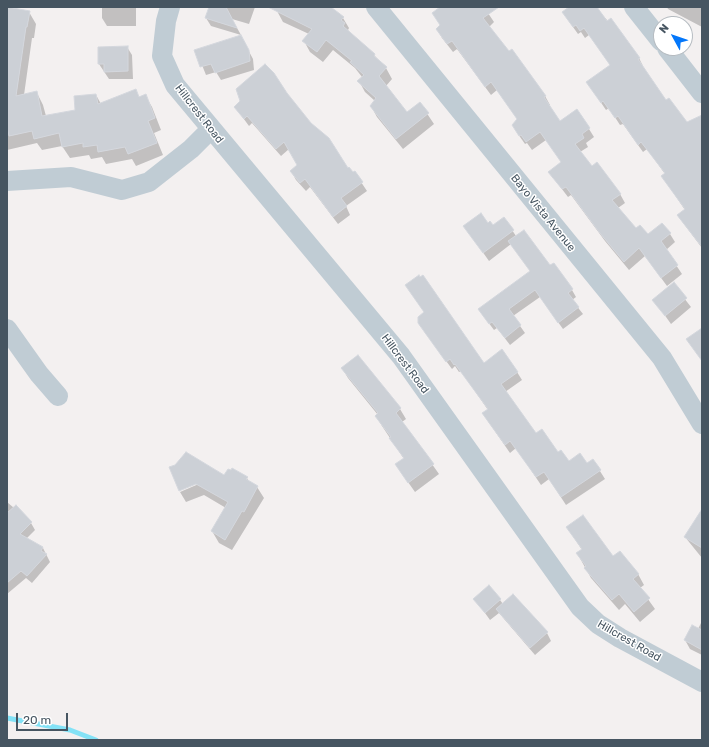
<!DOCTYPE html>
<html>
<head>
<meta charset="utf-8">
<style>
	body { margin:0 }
	#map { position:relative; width:709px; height:747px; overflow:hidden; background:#f3f0f0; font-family:Rubik,sans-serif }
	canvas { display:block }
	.frame { position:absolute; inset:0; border:8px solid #465561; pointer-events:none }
	.north { position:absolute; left:653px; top:16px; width:40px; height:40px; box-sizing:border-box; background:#fff; border:1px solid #b5bbc0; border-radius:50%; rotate:310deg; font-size:11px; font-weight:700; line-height:16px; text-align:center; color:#465561 }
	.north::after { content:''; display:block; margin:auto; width:14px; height:18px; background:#0477fa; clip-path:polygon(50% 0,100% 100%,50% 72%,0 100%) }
	.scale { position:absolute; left:16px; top:713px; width:52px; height:18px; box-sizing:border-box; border:2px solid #465561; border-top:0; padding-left:5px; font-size:12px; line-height:14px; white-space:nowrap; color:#465561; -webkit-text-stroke:3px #fff; paint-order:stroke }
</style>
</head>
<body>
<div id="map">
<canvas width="709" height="747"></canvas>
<div class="frame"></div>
<div class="north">N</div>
<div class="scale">20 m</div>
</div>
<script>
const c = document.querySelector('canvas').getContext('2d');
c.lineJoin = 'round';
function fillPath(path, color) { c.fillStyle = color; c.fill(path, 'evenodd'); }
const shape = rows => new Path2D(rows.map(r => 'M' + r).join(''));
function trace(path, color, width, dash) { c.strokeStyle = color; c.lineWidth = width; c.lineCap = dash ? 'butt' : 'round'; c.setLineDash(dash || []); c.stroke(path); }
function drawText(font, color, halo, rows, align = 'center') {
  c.font = font + ' Rubik,sans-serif'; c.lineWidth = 3; c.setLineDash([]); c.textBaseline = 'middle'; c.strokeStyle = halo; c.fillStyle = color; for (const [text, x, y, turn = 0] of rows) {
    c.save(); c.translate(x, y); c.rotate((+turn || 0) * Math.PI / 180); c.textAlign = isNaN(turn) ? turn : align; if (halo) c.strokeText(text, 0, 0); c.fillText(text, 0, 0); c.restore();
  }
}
const shadow = shape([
	[102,7,136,7,136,26,107,26,102,18],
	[210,7,255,7,249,24,232,19,241,35,211,26,206,18],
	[279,7,330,7,343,18,349,28,348,30,350,33,374,55,386,68,392,79,386,86,407,113,420,103,434,124,403,149,377,117,371,106,375,101,365,92,359,81,362,77,355,68,333,50,323,62,310,52,304,41,309,34,283,22,277,11],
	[442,7,484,7,494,22,489,27,545,96,550,105,548,106,560,122,576,110,589,129,594,137,586,143,588,147,580,152,592,167,620,194,625,203,618,208,635,230,648,236,662,224,670,234,675,242,666,250,682,274,667,286,645,256,629,270,605,241,571,195,568,197,555,180,550,172,562,162,546,140,532,150,527,143,525,144,518,134,518,120,497,90,491,95,457,49,453,52,442,38,437,29,441,26,433,13],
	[571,7,596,7,639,58,643,66,642,67,666,101,687,124,702,116,702,248,678,216,685,210,662,176,665,174,647,149,643,152,623,124,620,125,609,108,606,110,587,82,611,66,589,35,585,38,581,32,578,34,568,20,563,12],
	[667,7,702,7,702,27,668,9],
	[7,8,29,12,36,24,34,38,32,38,24,95,37,93,43,105,46,116,76,111,96,95,101,104,135,90,139,97,145,95,152,107,161,130,154,133,163,155,136,166,132,159,106,164,102,157,91,159,89,155,70,158,62,146,42,150,37,143,7,150],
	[245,44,253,59,254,70,221,80,216,72,206,75,196,50],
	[127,47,132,55,133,79,109,79,99,64,99,48],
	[286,94,348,170,353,174,355,173,367,191,346,206,350,215,338,224,310,187,306,191,296,180,291,171,298,165,289,149,281,156,252,123,249,126,235,107],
	[504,218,516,236,572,290,576,297,572,300,583,314,563,329,540,297,513,316,525,333,510,345,497,328,494,330,479,310,531,272,511,244,489,261,465,227,487,224,493,227],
	[673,284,691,307,671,324,654,300],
	[411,293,483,364,517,372,522,380,505,392,536,434,569,462,586,464,593,460,605,479,566,505,549,479,541,485,516,448,510,453,483,414,488,410,461,371,459,372,455,366,452,369,424,331,425,313],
	[357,356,400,409,406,419,402,422,439,474,415,492,396,465,404,459,382,426,376,416,378,415,348,378,342,368],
	[170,468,247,478,250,483,257,487,264,498,232,550,219,543,212,531,226,508,204,495,186,502,180,492,201,483],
	[7,502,14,508,16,506,31,523,35,530,26,539,43,548,50,562,32,583,26,578,7,594],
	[702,513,702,558,685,537],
	[567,527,638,574,644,585,640,588,655,609,640,622,625,604,619,610,591,578,577,553,582,550],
	[475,599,500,600,503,604,547,633,551,641,535,655,499,613,490,620],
	[702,621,702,655,690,649,685,640,698,629]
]);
const stream = shape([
	[7,718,70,730,96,740]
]);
const building = shape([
	[7,7,30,11,27,27,26,27,16,96,37,91,42,116,75,110,74,96,96,94,98,104,136,89,139,97,146,94,155,118,148,121,157,143,128,154,125,147,98,152,97,145,83,147,83,143,62,147,59,133,34,139,32,131,9,136,7,127,7,7],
	[209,7,226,7,237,28,205,18,209,7],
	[268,7,331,7,344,17,341,20,345,23,343,26,375,54,374,56,387,67,379,76,407,112,420,102,429,113,396,139,370,106,376,98,357,81,364,75,350,62,352,61,326,40,317,52,302,41,312,29,268,7],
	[440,7,499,7,483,18,509,51,512,49,546,96,544,97,560,121,577,109,590,128,582,134,584,138,575,144,592,166,597,162,621,194,612,200,636,228,640,225,648,234,662,223,671,233,661,241,678,265,661,278,639,248,624,262,599,232,566,187,562,189,548,172,561,162,540,132,526,142,521,135,519,136,512,125,517,119,491,82,485,87,452,41,447,44,436,29,440,25,432,13,440,7],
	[569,7,597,7,607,21,611,18,640,58,638,59,666,100,669,98,687,122,702,115,702,247,677,215,685,209,661,176,665,173,641,142,638,145,618,116,615,118,603,101,601,103,586,82,610,65,584,28,580,31,576,25,573,27,562,12,569,7],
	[241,35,249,50,250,61,215,73,211,64,200,67,194,50,241,35],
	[128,46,128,71,104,72,104,64,98,64,98,47,128,46],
	[265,64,274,73,287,93,311,123,329,138,348,168,349,167,353,172,355,171,363,182,341,198,347,206,333,217,305,179,300,183,290,171,297,165,284,142,276,149,247,116,244,119,234,107,240,101,236,89,265,64],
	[481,213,488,223,490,221,493,225,504,217,514,230,483,253,463,226,481,213],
	[524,230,550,265,554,263,573,289,568,293,579,307,558,323,535,290,509,309,521,325,505,338,492,322,489,324,478,309,530,271,508,241,524,230],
	[419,275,420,277,423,275,484,363,502,349,518,372,501,384,536,433,542,429,558,452,561,450,569,461,580,453,587,463,593,459,601,470,561,497,544,472,536,477,510,441,505,445,482,413,488,409,455,364,454,365,450,359,446,362,418,323,418,317,424,312,405,285,419,275],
	[674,282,687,298,665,316,652,300,674,282],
	[702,328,702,361,686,339,702,328],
	[358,355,401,408,396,413,434,464,408,483,395,464,404,458,389,438,391,437,375,416,378,413,341,368,358,355],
	[186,452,224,475,228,469,231,470,232,468,248,477,246,479,258,486,244,512,242,511,225,540,211,531,228,502,196,484,179,491,169,467,175,465,186,452],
	[16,505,32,522,20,534,43,547,41,551,47,554,27,576,21,571,7,583,7,513,16,505],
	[702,509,702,548,684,537,702,509],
	[583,515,613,556,620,551,639,574,633,579,650,598,634,612,619,594,612,600,584,568,586,566,576,553,582,549,566,527,583,515],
	[489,585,501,599,485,613,473,599,489,585],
	[513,594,548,632,530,648,496,609,513,594],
	[692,625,702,630,702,650,684,640,692,625]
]);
const street = shape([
	[170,7,166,21,162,56,175,85,401,356,580,607,598,624,620,638,702,682],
	[376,7,662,358,702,424],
	[634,7,661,41],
	[667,48,702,93],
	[7,181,71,177,122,190,149,182,191,149,211,129],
	[7,329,39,374,58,396]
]);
const streetNames = [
	["Hillcrest Road",199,114,52],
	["Bayo Vista Avenue",543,213,51],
	["Hillcrest Road",405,364,53],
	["Hillcrest Road",629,641,30]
];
fillPath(shadow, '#0003');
trace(stream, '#83e2f6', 5);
fillPath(building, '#ccd0d6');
trace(building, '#d4d7dd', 1);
trace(street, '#c0ccd4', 20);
drawText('11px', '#465561', '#fff', streetNames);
</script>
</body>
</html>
